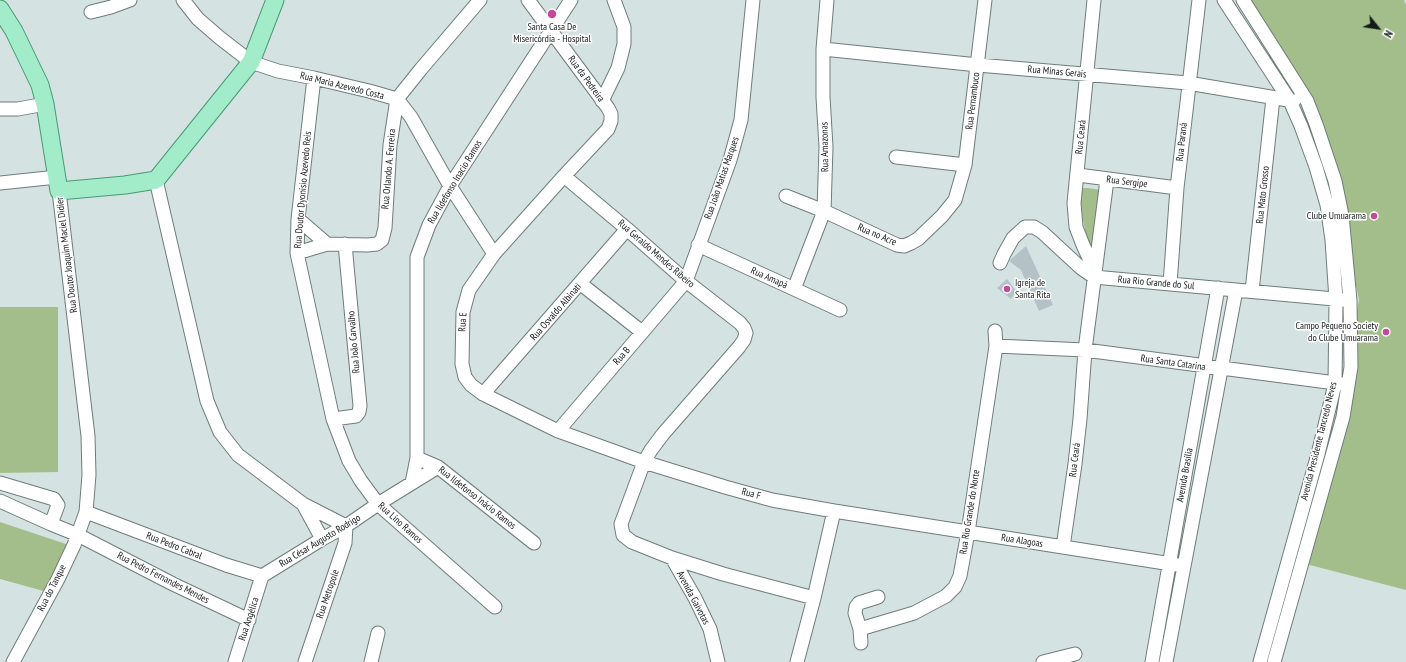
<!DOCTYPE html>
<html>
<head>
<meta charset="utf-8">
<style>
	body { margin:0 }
	#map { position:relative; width:1406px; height:662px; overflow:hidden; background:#d4e3e2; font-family:"PT Sans Narrow",sans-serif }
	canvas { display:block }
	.north { position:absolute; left:1358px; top:8px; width:40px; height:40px; -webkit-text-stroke:3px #fff; paint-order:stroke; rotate:120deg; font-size:11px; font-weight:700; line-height:16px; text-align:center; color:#141919 }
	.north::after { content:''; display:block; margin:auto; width:14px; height:18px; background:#141919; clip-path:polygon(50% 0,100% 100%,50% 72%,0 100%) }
</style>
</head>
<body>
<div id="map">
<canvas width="1406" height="662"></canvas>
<div class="north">N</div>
</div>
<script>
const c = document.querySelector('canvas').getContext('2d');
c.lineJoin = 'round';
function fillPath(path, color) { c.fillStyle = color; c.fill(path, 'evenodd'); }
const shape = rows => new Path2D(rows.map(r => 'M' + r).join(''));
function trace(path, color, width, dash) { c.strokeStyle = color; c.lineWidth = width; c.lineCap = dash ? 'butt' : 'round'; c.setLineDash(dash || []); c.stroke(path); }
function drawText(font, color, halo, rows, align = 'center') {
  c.font = font + ' "PT Sans Narrow",sans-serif'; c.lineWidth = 3; c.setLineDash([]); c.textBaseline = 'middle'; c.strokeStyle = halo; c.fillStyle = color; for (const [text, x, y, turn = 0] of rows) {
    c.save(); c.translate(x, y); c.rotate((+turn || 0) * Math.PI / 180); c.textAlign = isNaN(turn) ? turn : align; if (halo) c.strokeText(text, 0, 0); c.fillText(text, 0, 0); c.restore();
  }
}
const green = shape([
	[1249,0,1404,0,1406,5,1406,590,1306,564,1359,300,1325,131],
	[1083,188,1088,188,1101,190,1091,257,1077,192],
	[0,307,58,307,58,472,0,473],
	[0,522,72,546,47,592,0,579]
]);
const building = shape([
	[1026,246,1053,305,1039,311,1021,270,1009,261],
	[1007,279,1016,291,1011,299,997,288]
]);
const minor = shape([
	[183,0,198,19,220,38,251,62,278,71,314,78,369,91,397,99,411,117,450,186,494,254],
	[528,0,608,108,611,114,611,121,608,129,564,176,494,254,469,290,463,312,462,364,465,377,471,385,483,394,558,431,644,462,725,487,772,500,834,511,1184,566],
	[1094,0,1074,203,1076,227,1083,245,1095,271],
	[1224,0,1290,101,1301,126,1316,167,1327,205,1332,240,1336,300,1335,384,1318,454,1260,662],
	[1243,0,1307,101,1316,124,1335,181,1342,215,1350,300,1351,367,1343,417,1274,662],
	[91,12,111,7,130,0],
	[823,49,978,65,1188,83,1294,101],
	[314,78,298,219,297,253,333,419,349,461,361,481,378,504,495,607],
	[602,101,618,68,624,44,624,27,614,0],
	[0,109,18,109,45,104],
	[896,157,965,165],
	[1078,175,1177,188],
	[564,176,627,229,686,281,740,323,744,328,746,333,744,340,739,347,663,434,651,450,644,462,621,524,623,535,632,542,672,558,723,574,814,598],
	[156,180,207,401,220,432,238,455,303,504,346,526,345,543,305,662],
	[0,183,57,177],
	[786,196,824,211,897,245,904,246,911,243,918,239,942,216,955,200,965,165,985,0],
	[327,244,367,245,377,244,382,240,385,228,390,145,397,99,421,69,480,0],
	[698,245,840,310],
	[297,253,327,244,298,219],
	[1000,263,1004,254,1013,238,1025,227,1034,227,1042,232,1081,268,1094,277,1345,300],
	[581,284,642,332],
	[1170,284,1177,188,1199,0],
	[794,289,824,211,826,147,823,97,823,49,827,0],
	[1252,291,1273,98],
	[996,346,1085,350,1343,384],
	[483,394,627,229],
	[333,419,356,416,359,412,360,406,345,244],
	[558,431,686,281,730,160,741,120,753,0],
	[417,458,438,467,534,543],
	[0,483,54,499,58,505,51,524],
	[412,483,417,458,417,257,429,225,450,186,571,0],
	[0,501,51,524,78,535,173,584,249,620],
	[303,504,322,539],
	[86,512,226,565,262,576],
	[1063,547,1075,464,1080,419,1085,350,1107,180],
	[672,558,695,598,710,629,718,662],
	[262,576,322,539,346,526,378,504,438,467],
	[860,629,914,613,946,596,955,587,960,576,968,532,996,346,995,331],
	[861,643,860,629,855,613,856,607,859,603,878,597],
	[13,662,58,579,74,545,86,512,89,475,88,436,59,191],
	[235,662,262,576],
	[371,662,378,633],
	[797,662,814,598,834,511],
	[1043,662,1075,654],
	[1152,662,1218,288],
	[1166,662,1236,290]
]);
const major = shape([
	[0,9,14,31,40,85,45,104,59,191,125,185,156,180,251,62,275,0]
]);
const markers = [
	[552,14,5,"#c2499c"],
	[1374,216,4,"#c2499c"],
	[1007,289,4,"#c2499c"],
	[1386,332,4,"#c2499c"]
];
const poiNames = [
	["Santa Casa De",552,27,"center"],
	["Misericórdia - Hospital",552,39,"center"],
	["Clube Umuarama",1366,216],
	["Igreja de",1015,283,"left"],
	["Santa Rita",1015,295,"left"],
	["Campo Pequeno Society",1378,326],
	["do Clube Umuarama",1378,338]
];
const streetNames = [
	["Rua Minas Gerais",1057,72,5],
	["Rua da Pedreira",586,79,54],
	["Rua Maria Azevedo Costa",342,86,14],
	["Rua Pernambuco",973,101,-83],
	["Rua Ceará",1081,137,-84],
	["Rua Paraná",1182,142,-84],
	["Rua Amazonas",825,147,-91],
	["Rua Orlando A. Ferreira",389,169,-85],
	["Rua João Matias Marques",722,178,-71],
	["Rua Ildefonso Inacio Ramos",455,182,-59],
	["Rua Sergipe",1127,182,7],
	["Rua Doutor Dyonisio Azevedo Reis",303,190,-85],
	["Rua Mato Grosso",1263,195,-84],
	["Rua no Acre",877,235,23],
	["Rua Geraldo Mendes Ribeiro",656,254,41],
	["Rua Doutor Joaquim Maciel Didier",67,255,-97],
	["Rua Amapá",769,278,24],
	["Rua Rio Grande do Sul",1156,283,5],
	["Rua Osvaldo Albinati",556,312,-49],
	["Rua E",463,322,-87],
	["Rua João Carvalho",354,342,-95],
	["Rua B",622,356,-49],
	["Rua Santa Catarina",1173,363,8],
	["Avenida Presidente Tancredo Neves",1319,441,-76],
	["Rua Ceará",1075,460,-83],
	["Avenida Brasília",1185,475,-80],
	["Rua F",751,494,15],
	["Rua Ildefonso Inácio Ramos",477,498,38],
	["Rua Rio Grande do Norte",970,512,-81],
	["Rua Lino Ramos",400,523,42],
	["Rua César Augusto Rodrigo",320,541,-31],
	["Rua Alagoas",1022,541,9],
	["Rua Pedro Cabral",174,546,21],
	["Rua Pedro Fernandes Mendes",163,578,27],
	["Rua do Tanque",52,588,-63],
	["Rua Metropole",328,594,-71],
	["Avenida Gaivotas",693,598,62],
	["Rua Angélica",249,619,-72]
];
fillPath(green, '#a4be8b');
fillPath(building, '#b4c1c6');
trace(minor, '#6e7d7b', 15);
trace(major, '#489a74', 19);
trace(minor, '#fff', 13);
trace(major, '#a2ecc9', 17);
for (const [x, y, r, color] of markers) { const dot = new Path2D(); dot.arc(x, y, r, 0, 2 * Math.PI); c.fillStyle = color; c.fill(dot); trace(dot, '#fff', 1.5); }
drawText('10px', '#141919', '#fff', poiNames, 'right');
drawText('10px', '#141919', '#fff', streetNames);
</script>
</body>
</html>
